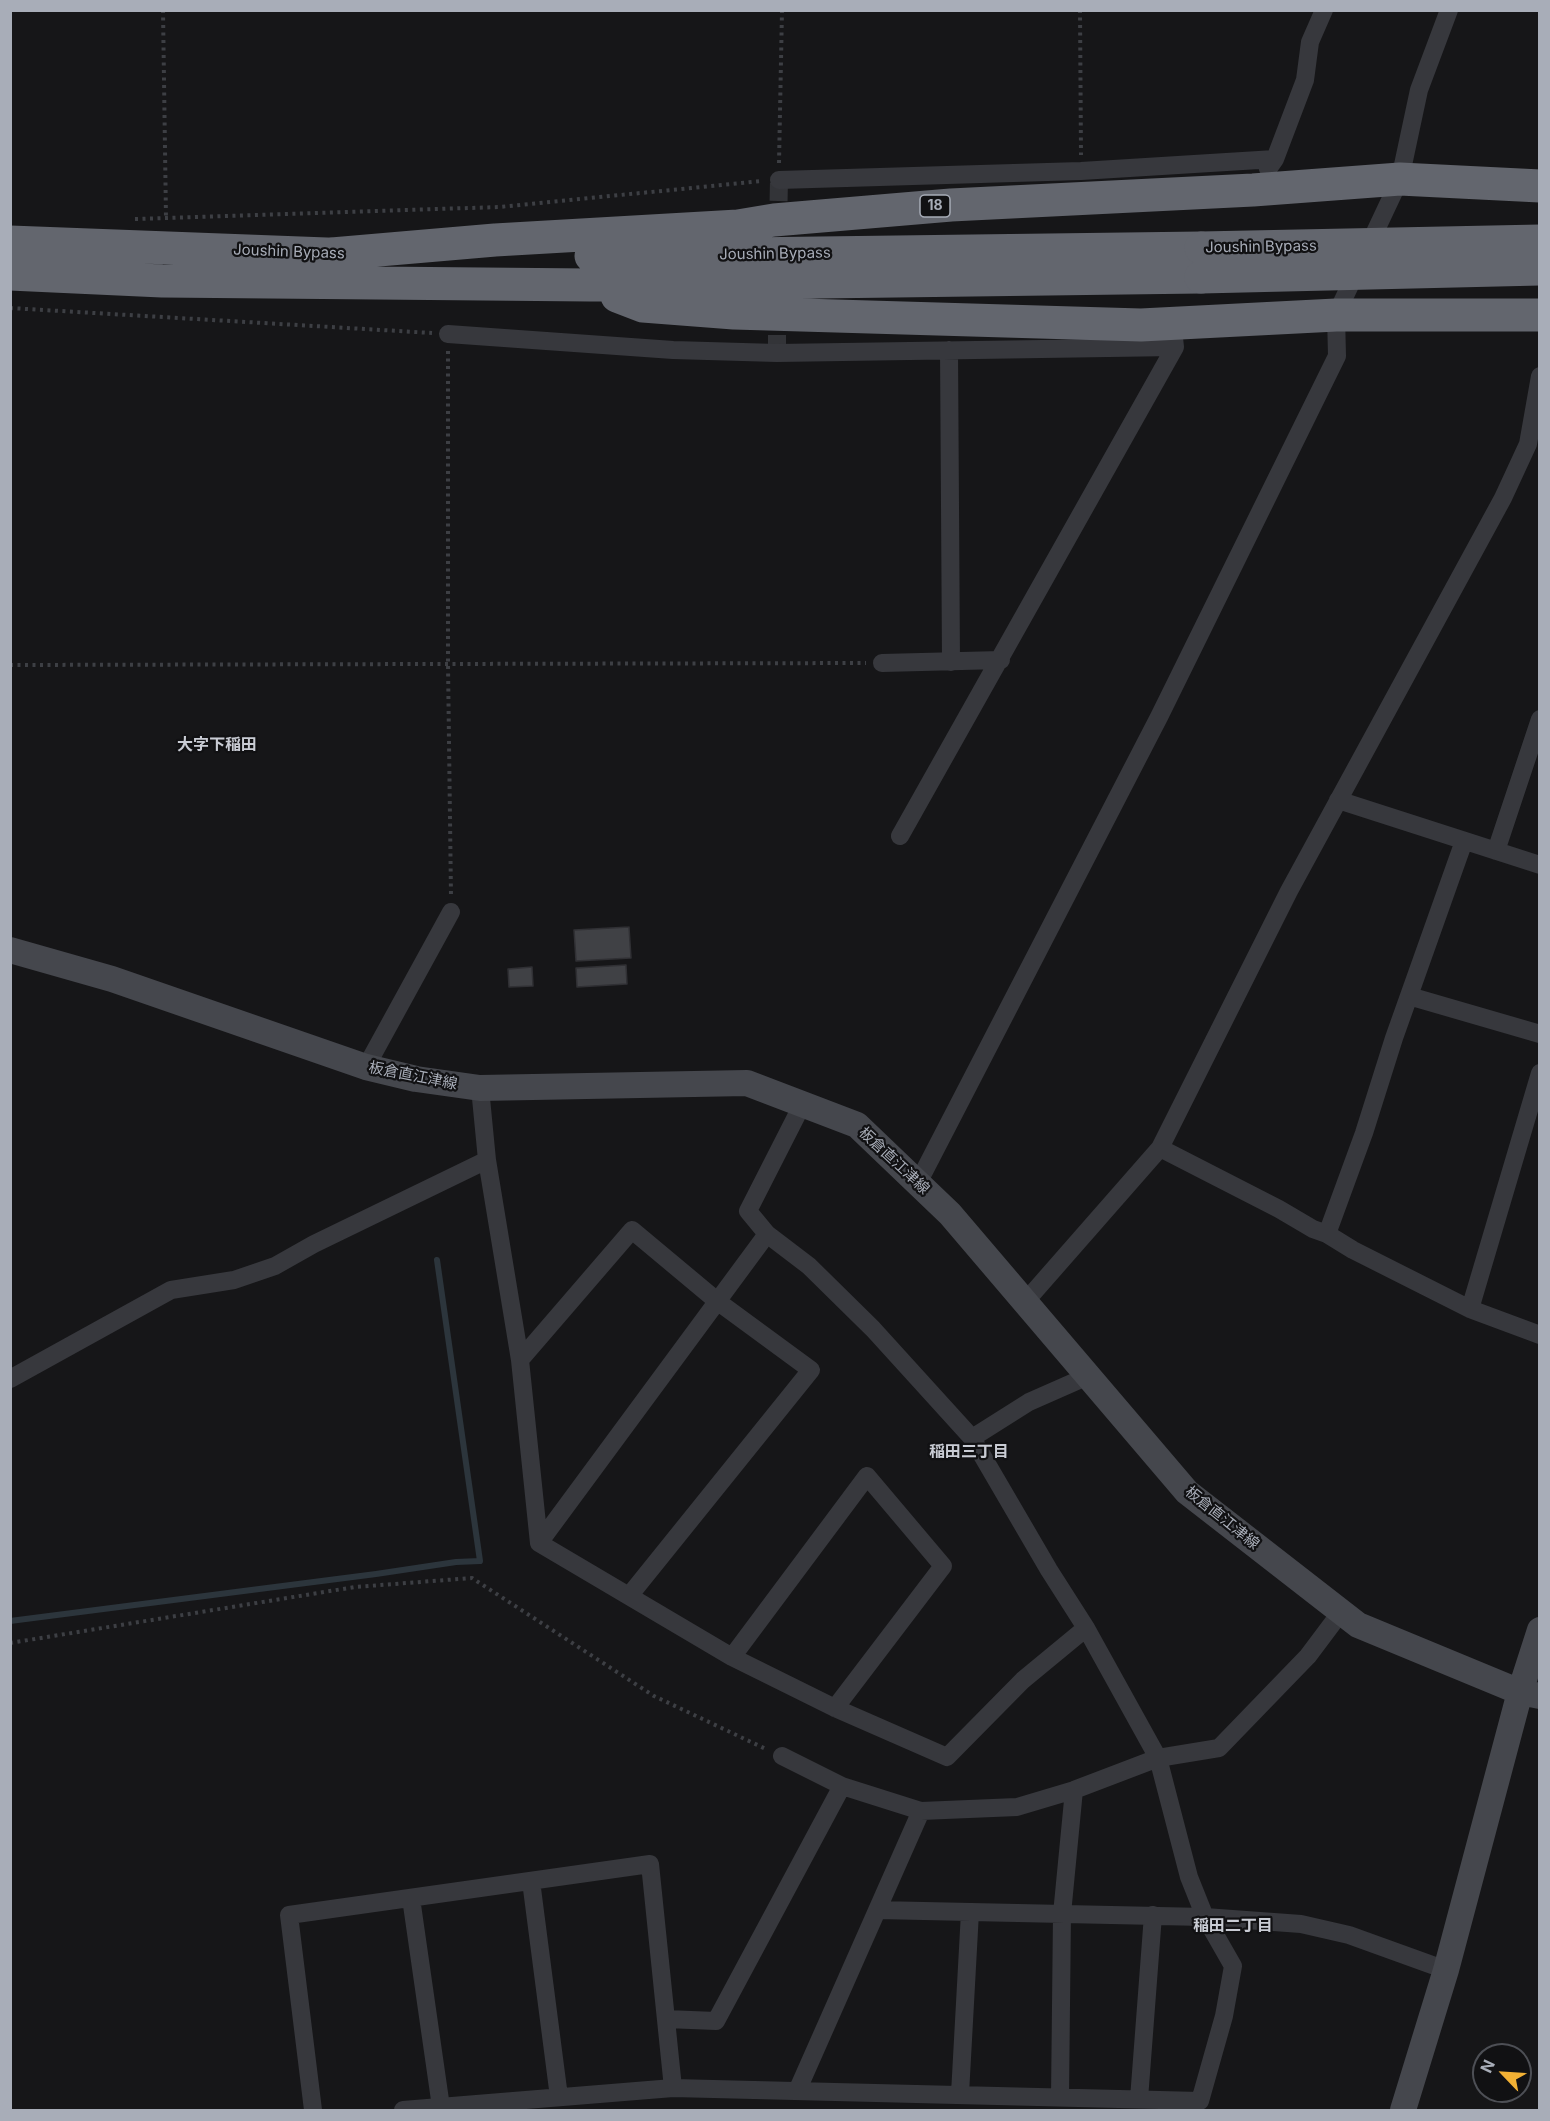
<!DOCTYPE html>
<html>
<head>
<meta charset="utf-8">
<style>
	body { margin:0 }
	#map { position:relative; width:1550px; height:2121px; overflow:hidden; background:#161618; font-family:Inter,sans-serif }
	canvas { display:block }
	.frame { position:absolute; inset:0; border:12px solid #a8adb8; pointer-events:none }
	.north { position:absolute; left:1472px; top:2043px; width:60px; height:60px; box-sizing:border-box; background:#111113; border:2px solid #4d4f55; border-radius:50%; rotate:295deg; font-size:16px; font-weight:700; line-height:24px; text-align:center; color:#a8adb8 }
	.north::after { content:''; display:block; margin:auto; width:21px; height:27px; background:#f2b134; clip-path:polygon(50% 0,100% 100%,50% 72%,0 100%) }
</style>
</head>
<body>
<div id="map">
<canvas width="1550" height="2121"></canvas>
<div class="frame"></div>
<div class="north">N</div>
</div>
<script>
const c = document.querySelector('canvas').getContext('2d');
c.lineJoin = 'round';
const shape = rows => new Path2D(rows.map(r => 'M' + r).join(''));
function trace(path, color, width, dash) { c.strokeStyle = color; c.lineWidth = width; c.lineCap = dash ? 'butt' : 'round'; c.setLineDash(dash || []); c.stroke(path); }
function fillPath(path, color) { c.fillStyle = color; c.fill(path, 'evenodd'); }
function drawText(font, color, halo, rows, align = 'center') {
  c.font = font + ' Inter,"Noto Sans JP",sans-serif'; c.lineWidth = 4.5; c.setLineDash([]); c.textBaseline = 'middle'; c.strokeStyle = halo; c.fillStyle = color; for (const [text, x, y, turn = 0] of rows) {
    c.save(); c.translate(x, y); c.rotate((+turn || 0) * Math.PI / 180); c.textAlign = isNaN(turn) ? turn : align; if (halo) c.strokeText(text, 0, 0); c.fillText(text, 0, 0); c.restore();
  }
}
const stream = shape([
	[10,1621,376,1574,456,1562,480,1561,437,1260]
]);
const building = shape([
	[629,927,631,958,576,961,574,930,629,927],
	[626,965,627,984,577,987,576,968,626,965],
	[532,967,533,986,509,987,508,969,532,967]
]);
const streetTunnel = shape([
	[778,228,779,180],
	[777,353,777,307]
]);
const path = shape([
	[163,10,166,218],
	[1080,10,1081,155],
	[779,163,782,10],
	[135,219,499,207,762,181],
	[10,308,432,333],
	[448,351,448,664,451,896],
	[10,665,866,663],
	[10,1643,355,1587,472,1578,654,1696,768,1750]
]);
const street = shape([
	[1268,169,1275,159,1305,80,1310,42,1324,10],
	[779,180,1081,171,1275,159],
	[448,334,673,350,777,353,1175,347],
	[949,350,951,662],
	[882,663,1001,660],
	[1338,800,1540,865],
	[900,836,1175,347,1174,338],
	[1496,851,1540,719],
	[1409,996,1540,1034],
	[366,1067,451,912],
	[480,1088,487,1160,520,1360,539,1543],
	[1160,1148,1279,1209,1313,1229,1327,1234,1353,1250,1470,1309,1540,1335],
	[918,1183,1159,717,1337,356,1336,315,1400,179,1419,90,1449,10],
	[1327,1234,1364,1133,1394,1038,1464,841],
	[1025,1302,1160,1148,1289,891,1503,498,1528,444,1540,376],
	[1470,1309,1540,1073],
	[520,1360,632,1230,717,1301,811,1370,629,1596],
	[10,1379,171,1290,234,1280,275,1266,314,1244,487,1160],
	[972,1438,1029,1402,1088,1376],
	[539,1543,732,1657,835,1708,947,1757,1023,1680,1086,1628],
	[539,1543,767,1234],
	[732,1657,867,1476,943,1566,835,1708],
	[782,1756,842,1786,921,1811,1017,1807,1074,1790,1158,1758,1219,1748,1308,1656,1341,1612],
	[531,1881,559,2097],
	[411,1898,441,2107],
	[877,1910,1205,1917,1301,1924,1349,1935,1446,1970],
	[666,2019,716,2021,842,1786],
	[798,2089,921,1811],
	[960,2094,970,1912],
	[1060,2097,1062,1914,1074,1790],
	[1139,2099,1153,1915],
	[313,2110,289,1915,650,1864,673,2088],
	[403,2110,673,2088,1200,2101,1224,2016,1233,1966,1205,1917,1189,1877,1158,1758,1086,1628,1049,1570,972,1438,873,1329,809,1266,767,1234,748,1211,803,1103]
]);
const secondary = shape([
	[10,950,112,979,366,1067,416,1079,480,1088,747,1083,857,1125,950,1214,1187,1492,1358,1625,1520,1692,1540,1696],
	[1403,2110,1446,1970,1520,1692,1540,1630]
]);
const highway = shape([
	[10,242,353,255],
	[332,254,495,240,738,226,774,220,951,205,1253,190,1400,179,1540,186],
	[591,256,1201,248],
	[10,274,162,281,590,285,1201,277],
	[617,296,643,306,734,313,1141,325,1336,315,1540,315]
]);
const highwayBridge = shape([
	[1201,248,1540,241],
	[1201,277,1540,269]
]);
const shields = [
	[935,206,30]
];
const shieldNames = [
	["18",935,206]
];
const streetNames = [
	["Joushin Bypass",1261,247,-1],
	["Joushin Bypass",289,252,2],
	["Joushin Bypass",775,254,-1],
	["板倉直江津線",413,1076,11],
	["板倉直江津線",894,1161,43],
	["板倉直江津線",1222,1518,39]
];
const neighbourhoodNames = [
	["大字下稲田",217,745],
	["稲田三丁目",969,1452],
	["稲田二丁目",1233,1926]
];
trace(stream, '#2c353c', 6);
fillPath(building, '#404145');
trace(building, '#303034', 1.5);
trace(streetTunnel, '#333438', 18, [18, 9]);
trace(path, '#3d3f44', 4, [3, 4.5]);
trace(street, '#37383d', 18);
trace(secondary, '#45474d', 26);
trace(highway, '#63666e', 33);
trace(highwayBridge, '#63666e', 33);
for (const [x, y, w] of shields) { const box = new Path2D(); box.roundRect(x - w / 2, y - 11, w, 22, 4.5); c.fillStyle = '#111113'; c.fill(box); trace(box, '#a8adb8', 1.5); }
drawText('bold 14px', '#a8adb8', null, shieldNames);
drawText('15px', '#a8adb8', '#111113', streetNames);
drawText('bold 16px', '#c9ccd4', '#111113', neighbourhoodNames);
</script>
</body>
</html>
